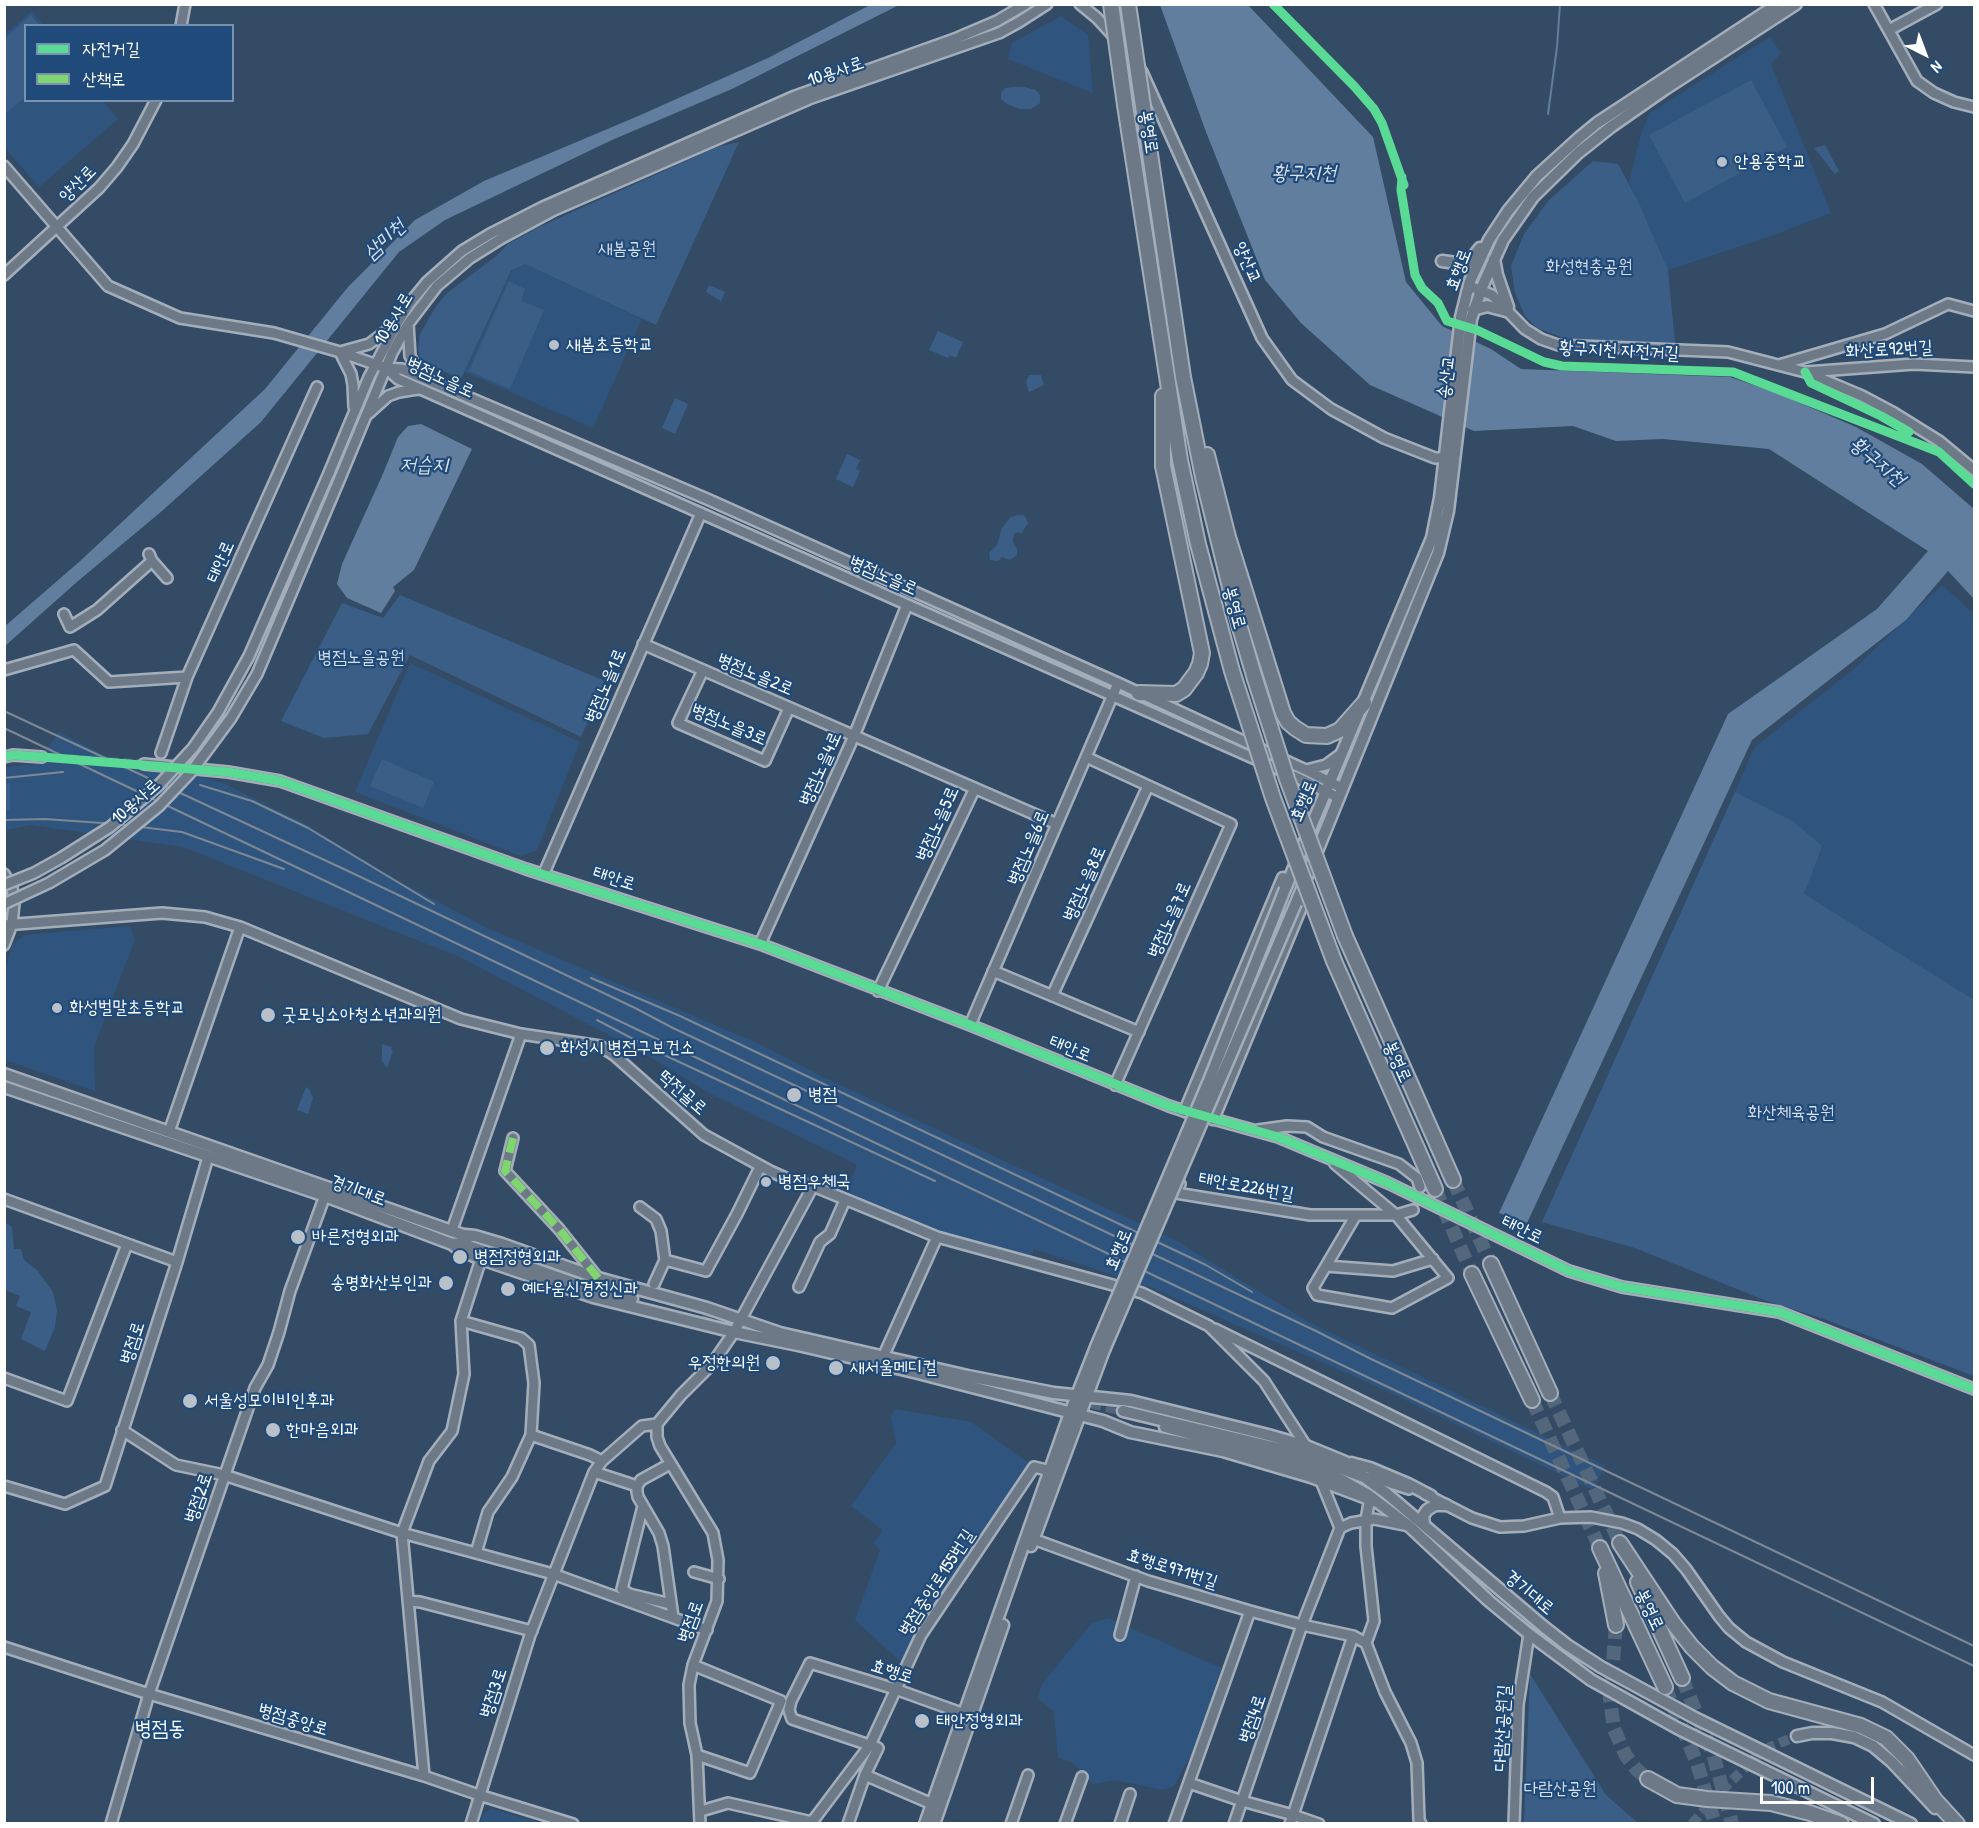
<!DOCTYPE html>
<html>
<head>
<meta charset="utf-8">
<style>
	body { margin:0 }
	#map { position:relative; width:1979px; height:1828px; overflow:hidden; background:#344b65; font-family:"Patrick Hand","Poor Story",sans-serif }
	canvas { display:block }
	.frame { position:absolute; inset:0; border:6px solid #fff; pointer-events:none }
	.legend { position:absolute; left:24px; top:24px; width:210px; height:78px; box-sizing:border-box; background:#1f4a7a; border:2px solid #7992af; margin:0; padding:8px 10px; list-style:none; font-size:18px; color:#fff }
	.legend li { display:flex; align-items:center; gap:12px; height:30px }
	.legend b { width:30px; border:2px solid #7992af }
	.north { position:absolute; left:1895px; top:24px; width:60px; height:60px; -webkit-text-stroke:4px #1f4a7a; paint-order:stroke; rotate:138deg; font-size:16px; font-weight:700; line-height:24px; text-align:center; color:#fff }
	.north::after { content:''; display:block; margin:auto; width:21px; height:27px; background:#fff; clip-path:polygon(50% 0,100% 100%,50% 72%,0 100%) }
	.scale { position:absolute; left:1760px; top:1777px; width:114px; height:27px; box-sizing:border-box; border:3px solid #fff; border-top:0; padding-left:8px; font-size:18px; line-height:21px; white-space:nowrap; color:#fff; -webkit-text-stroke:4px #1f4a7a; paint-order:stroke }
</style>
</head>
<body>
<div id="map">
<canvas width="1979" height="1828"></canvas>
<div class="frame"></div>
<ul class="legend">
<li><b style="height:8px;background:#5adb95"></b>자전거길</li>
<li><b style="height:8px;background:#7fd670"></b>산책로</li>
</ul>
<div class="north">N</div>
<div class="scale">100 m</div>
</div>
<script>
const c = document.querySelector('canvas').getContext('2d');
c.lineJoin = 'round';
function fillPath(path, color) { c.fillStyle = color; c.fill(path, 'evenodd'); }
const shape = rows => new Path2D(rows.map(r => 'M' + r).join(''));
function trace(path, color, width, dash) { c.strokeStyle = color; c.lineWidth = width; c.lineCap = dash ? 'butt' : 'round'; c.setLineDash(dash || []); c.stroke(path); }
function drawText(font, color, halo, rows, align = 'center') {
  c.font = font + ' "Patrick Hand","Poor Story",sans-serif'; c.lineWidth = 4.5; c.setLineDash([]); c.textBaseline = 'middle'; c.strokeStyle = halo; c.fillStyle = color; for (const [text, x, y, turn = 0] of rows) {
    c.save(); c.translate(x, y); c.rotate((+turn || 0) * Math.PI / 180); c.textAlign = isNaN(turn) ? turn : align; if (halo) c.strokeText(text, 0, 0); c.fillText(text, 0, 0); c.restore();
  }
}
const built = shape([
	[32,11,43,25,26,26,26,100,103,101,118,119,39,187,5,148,4,35],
	[1061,16,1088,35,1093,93,1008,59,1012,43],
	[1770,37,1781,53,1771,64,1831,213,1771,236,1668,270,1629,182,1642,131,1650,113],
	[525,264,642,319,593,428,465,372,512,271],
	[1942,585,1974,614,1974,1376,1824,1319,1767,1301,1635,1248,1542,1222,1755,747,1854,669],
	[410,663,580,742,537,850,521,856,355,792],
	[59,732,119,763,141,769,206,778,225,784,302,822,399,881,485,927,757,1043,825,1078,1175,1240,1307,1321,1605,1466,1593,1490,1376,1386,1150,1287,1034,1249,1031,1259,936,1232,882,1212,843,1195,856,1169,856,1164,707,1092,649,1056,460,957,183,847,31,825,5,830,5,767,36,764],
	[130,926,135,939,94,1047,95,1091,5,1060,5,970,13,944,24,935],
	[894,1409,971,1422,1030,1464,917,1630,913,1649,902,1663,855,1620,880,1550,874,1543,883,1530,851,1506,896,1443,891,1417],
	[1108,1618,1221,1668,1198,1741,1174,1786,1163,1790,1115,1780,1093,1784,1072,1762,1058,1758,1054,1712,1038,1698,1042,1684,1092,1623],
	[491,1809,541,1823,480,1824,483,1814]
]);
const green = shape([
	[31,15,39,25,26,26,25,97,5,114,5,38],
	[1751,80,1787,147,1685,203,1649,135],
	[1012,87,1024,87,1036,90,1040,95,1040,103,1031,109,1020,109,1007,104,1001,99,1001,93,1005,88],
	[739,142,656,325,525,264,511,271,461,379,425,363,421,360,418,349,420,334,435,308,447,293,495,257,508,244,537,228,717,147],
	[1825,145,1839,171,1835,174,1814,148],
	[1593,161,1618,164,1638,201,1668,270,1675,343,1564,338,1537,328,1525,316,1515,293,1511,266,1524,234,1549,200],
	[509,281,525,289,521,301,544,310,510,389,469,371],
	[709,285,725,292,721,301,706,292],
	[938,331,963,342,956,358,950,355,948,358,929,350],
	[1029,375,1041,375,1044,385,1029,392,1026,382],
	[675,398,688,404,675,434,662,428],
	[847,454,860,460,856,469,860,471,853,487,836,479],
	[1018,515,1024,515,1028,523,1021,534,1018,532,1014,534,1013,542,1017,549,1017,555,1010,560,1002,557,998,561,990,560,989,553,997,545,1002,528,1011,517],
	[400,595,605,681,581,737,410,655,368,734,324,738,281,721,342,603,383,618],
	[382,759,434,782,423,808,370,786],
	[10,783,10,810,5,811,5,784],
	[1735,792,1794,822,1822,846,1804,894,1974,1000,1974,1376,1824,1319,1767,1301,1635,1248,1542,1222],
	[382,1044,392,1047,391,1050,393,1051,387,1068,382,1061],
	[306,1087,309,1089,313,1098,308,1114,297,1110],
	[6,1223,12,1227,14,1249,21,1249,24,1260,37,1270,53,1292,57,1310,55,1327,45,1351,21,1339,31,1312,16,1306,20,1296,5,1290,4,1228],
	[1530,1674,1606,1795,1638,1823,1524,1823]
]);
const water = shape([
	[870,5,899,5,732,89,612,140,445,220,399,252,261,422,162,511,78,581,5,646,4,627,79,562,265,389,348,287,415,220,484,181,636,117,768,58],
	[1160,5,1248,5,1373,137,1406,282,1442,326,1491,349,1521,369,1730,377,1777,393,1856,427,1922,464,1974,509,1974,599,1948,571,1906,620,1752,740,1527,1223,1499,1213,1728,714,1877,609,1928,551,1769,449,1663,439,1616,441,1573,426,1474,431,1370,385,1301,323,1265,280,1206,132],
	[421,424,472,449,414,570,393,587,395,591,381,613,347,598,337,584,342,564,382,476,398,437,408,426]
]);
const stream = shape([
	[1548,114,1557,47,1560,4]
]);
const minorTunnel = shape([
	[42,757,144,764]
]);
const majorTunnel = shape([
	[703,1316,766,1333],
	[971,1381,1082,1408],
	[1077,1400,1123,1411],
	[1692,1824,1717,1795,1757,1756,1770,1747,1797,1736]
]);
const highwayTunnel = shape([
	[1453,1180,1491,1264],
	[1435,1189,1472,1274],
	[1550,1393,1620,1543],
	[1532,1400,1600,1548],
	[1616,1625,1610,1699,1614,1729,1626,1756,1637,1770,1648,1779],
	[1682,1678,1713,1754,1732,1824],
	[1665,1687,1697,1763,1715,1824]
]);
const minor = shape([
	[1080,4,1097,18,1128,52,1142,72,1262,338,1292,380,1331,409,1384,438,1435,458,1451,458],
	[1874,4,1917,81,1934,93,1954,102,1974,107],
	[181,26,185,4],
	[1889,30,1937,4],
	[4,166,108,286,180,318,274,333,340,352,386,368,402,369,707,499,1118,683,1306,770,1342,788],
	[4,275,99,188,117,167,133,144,156,100],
	[1469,286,1492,295,1525,329,1541,339,1558,345,1728,352,1805,372,1862,396,1894,413,1939,441,1974,470],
	[408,324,410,356,416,367,424,377],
	[340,352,369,344,393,326],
	[340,352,351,374,353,385,354,407],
	[1779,365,1885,334,1948,304,1974,311],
	[386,368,398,379,1296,777,1339,798],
	[1806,372,1914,364,1974,367],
	[368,414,388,396,399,392,418,389],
	[329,473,369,377,399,320,409,304,427,282,462,251,490,234,543,207,795,96,957,38,997,21,1026,4],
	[340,478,392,353,408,324,437,286,470,258,502,238,554,210,809,99,999,33,1019,22,1047,4],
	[152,561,167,578],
	[64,614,70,627,97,610,152,561,149,554],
	[643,644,1057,824],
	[4,670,74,650,109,682,187,677],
	[703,670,678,723,765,761,789,708],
	[161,753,187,677,317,387],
	[4,757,13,755,42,757],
	[1086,757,1231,824,1115,1085],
	[144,764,228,772,280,781,526,869,760,944,970,1025,1169,1106,1190,1113],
	[1306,770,1326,765,1341,754],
	[544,873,701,513],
	[4,874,12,887,14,903,12,924,4,945],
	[4,925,162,913,205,917,240,927,461,1019,521,1034,600,1046,614,1055,704,1135,770,1171,790,1180,813,1186,937,1237,1142,1293,1209,1326,1264,1381,1306,1446],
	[760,944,854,736,907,605],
	[993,971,1139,1032],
	[878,991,975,788],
	[1052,996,1148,786],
	[970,1025,1118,683],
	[1206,1117,1278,1137,1388,1183,1569,1271,1622,1287,1779,1312,1974,1389],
	[1258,1130,1287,1126,1307,1127,1323,1137,1399,1164,1417,1178,1420,1187],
	[169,1132,240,927],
	[513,1138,505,1171,559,1229,598,1278],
	[1180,1184,1176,1193,1310,1215,1396,1215,1335,1164],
	[4,1199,177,1262],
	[640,1207,656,1219,661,1231,665,1261],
	[1356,1215,1313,1288,1317,1295,1392,1308,1448,1278,1396,1215,1413,1210],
	[452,1230,521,1034],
	[1326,1266,1393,1271,1433,1259],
	[654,1284,665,1260,706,1271,737,1214,760,1167],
	[799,1287,820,1242,830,1234,845,1200],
	[461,1321,521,1338,529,1345,534,1383,531,1435,512,1477,488,1512,476,1553],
	[1215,1329,1546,1492,1553,1497,1560,1518],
	[883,1357,937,1237],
	[4,1378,67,1401,127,1244],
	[657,1424,657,1437,660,1446,713,1533,718,1560,717,1601,693,1665,689,1685,690,1723,697,1755,700,1824],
	[657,1424,681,1395,712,1364,734,1332,813,1186],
	[122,1430,176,1465,224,1475,402,1533,553,1574,707,1630],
	[531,1435,590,1455,602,1461],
	[670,1464,641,1480,637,1486,637,1492,638,1497,659,1533,663,1546,673,1617],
	[594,1472,637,1486],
	[1364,1477,1375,1478,1409,1489],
	[1321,1481,1340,1528],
	[4,1486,65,1504,105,1486,177,1262,208,1157],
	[1425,1494,1472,1518,1500,1527,1524,1526,1560,1518,1591,1517,1622,1523,1638,1529,1656,1540,1673,1554,1686,1569,1719,1616,1729,1628,1746,1642,1783,1662,1882,1702,1974,1755],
	[1370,1497,1366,1520,1366,1546,1374,1621,1366,1643,1385,1692,1411,1743,1417,1763,1419,1820,1421,1824],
	[643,1506,622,1589,629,1594,671,1604],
	[1340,1528,1351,1523,1374,1519,1409,1526],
	[1033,1539,1148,1581,1250,1611,1302,1625,1353,1636,1366,1643],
	[694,1572,719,1579],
	[408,1601,420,1602,532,1631],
	[1120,1635,1136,1576],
	[4,1647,149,1694,424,1776,479,1795,573,1824],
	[693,1665,781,1701,750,1773,697,1755],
	[865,1775,932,1804],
	[424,1776,402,1533,429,1461,452,1431,464,1374,461,1321,481,1259],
	[1189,1783,1242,1801,1293,1815,1353,1636],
	[701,1811,728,1803,812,1822,870,1745,921,1635,1034,1467,1055,1472],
	[111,1824,149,1694,255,1388,268,1365,279,1332,290,1291,327,1190],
	[471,1824,530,1635,594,1472,602,1461,642,1426,657,1424],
	[848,1824,865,1775,878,1748,792,1719,789,1710,791,1701,810,1663,895,1689,970,1716],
	[1011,1824,1028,1775],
	[1065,1824,1082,1777],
	[1120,1824,1130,1794],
	[1174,1824,1250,1611],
	[1234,1824,1302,1625,1340,1528],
	[1290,1824,1293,1815,1319,1824],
	[1514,1824,1518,1705,1529,1634]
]);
const major = shape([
	[1494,259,1497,275,1508,307],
	[1442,261,1456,263,1468,263,1480,248],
	[1473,310,1487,306,1506,311],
	[1285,889,1432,538,1440,498,1461,317,1470,281,1489,240,1508,211,1537,176,1580,137,1597,123,1778,4],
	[1296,903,1438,553,1448,511,1471,319,1483,285,1503,240,1533,197,1578,153,1612,126,1665,89,1796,4],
	[4,1074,469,1237],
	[4,1087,325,1196,452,1244,460,1243,580,1285,632,1299],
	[1185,1111,1283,878],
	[1213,1119,1306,895],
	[465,1235,475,1236,502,1244,598,1278,707,1308,780,1333,968,1376,1054,1393,1131,1401,1268,1435,1306,1446,1345,1462,1364,1477],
	[452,1244,458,1249,481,1259,593,1297,734,1332,798,1345,918,1373,1103,1421,1130,1432,1223,1451,1311,1477,1377,1502],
	[1123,1411,1298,1453,1364,1477,1386,1493,1544,1627,1567,1645,1601,1667,1695,1718,1911,1824],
	[1165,1427,1312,1467,1342,1480,1367,1494,1409,1526,1489,1601,1529,1634,1591,1680,1677,1728,1874,1824],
	[1351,1463,1370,1468,1408,1484,1431,1496],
	[1424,1525,1423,1516,1427,1510,1435,1505,1446,1505],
	[1031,1546,1104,1350],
	[1797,1736,1812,1733,1832,1733,1854,1737,1873,1746,1892,1762,1935,1808],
	[925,1824,1070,1413,1096,1347],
	[934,1824,1003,1625]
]);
const highway = shape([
	[1125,105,1180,460,1198,544,1232,671],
	[1149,147,1183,377,1203,477,1240,628,1255,679],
	[1207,455,1228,537,1283,713,1288,722,1295,728,1306,735,1327,736,1340,730,1364,703],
	[1139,693,1176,694,1184,689,1196,673,1200,664,1202,653,1163,466,1163,396],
	[1345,936,1453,1180],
	[1334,961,1435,1189],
	[1491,1264,1550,1393],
	[1472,1274,1532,1400],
	[1620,1543,1673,1623,1692,1647,1712,1667,1733,1683,1769,1701,1861,1726,1886,1738,1907,1759,1935,1800,1957,1824],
	[1600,1548,1665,1687],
	[1606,1573,1616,1625],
	[1638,1582,1682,1678],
	[1648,1779,1677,1795,1707,1799,1771,1803,1810,1813,1841,1824]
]);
const rail = shape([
	[4,711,348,871,635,1008,673,1028,1316,1331,1369,1358,1974,1646],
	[4,728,1974,1666],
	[4,778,63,772],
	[200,785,252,801,308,828,434,904],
	[4,820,45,819,116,824,182,832,284,869],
	[591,978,680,1016,1206,1265,1252,1292],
	[597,1020,660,1053,935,1181]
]);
const minorBridge = shape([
	[4,885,34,873,61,858,110,827,158,786,193,748,218,712,249,656,329,473],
	[6,903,49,883,105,850,159,806,191,772,231,718,257,674,340,478]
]);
const majorBridge = shape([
	[1096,1347,1208,1083,1285,889],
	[1104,1350,1296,903]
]);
const highwayBridge = shape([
	[1111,4,1125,105],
	[1128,4,1149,147],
	[1232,671,1273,798,1334,961],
	[1255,679,1287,779,1345,936]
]);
const quiet = shape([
	[513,1138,505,1171,559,1229,598,1278]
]);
const cycleway = shape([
	[1273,4,1354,86,1374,109,1382,123,1404,185],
	[1402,177,1401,190,1415,275,1422,288,1438,303,1447,321,1477,330,1544,362,1562,366,1733,372,1939,452,1974,484],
	[1805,372,1811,383,1881,416,1909,432],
	[4,757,13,755,42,757,228,772,280,781,526,869,760,944,970,1025,1169,1106,1278,1137,1388,1183,1569,1271,1622,1287,1779,1312,1974,1389]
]);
const markers = [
	[1722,162,6,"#b8c0c9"],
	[554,345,6,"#b8c0c9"],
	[57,1008,6,"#b8c0c9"],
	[268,1015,8,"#b8c0c9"],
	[547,1048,8,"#b8c0c9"],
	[794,1095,8,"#b8c0c9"],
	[766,1182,6,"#b8c0c9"],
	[298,1237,8,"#b8c0c9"],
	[460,1257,8,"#b8c0c9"],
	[446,1283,8,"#b8c0c9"],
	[508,1289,8,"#b8c0c9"],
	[773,1363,8,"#b8c0c9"],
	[836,1368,8,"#b8c0c9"],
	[190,1401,8,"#b8c0c9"],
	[273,1430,8,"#b8c0c9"],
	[922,1721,8,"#b8c0c9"]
];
const streetNames = [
	["10용사로",836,72,-19],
	["봉영로",1148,132,81],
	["양산로",78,184,-45],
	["양산교",1247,263,66],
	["효행로",1459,270,-69],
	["10용사로",394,319,-59],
	["화산로92번길",1889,350,-3],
	["황구지천 자전거길",1619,351,3],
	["송산교",1447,377,-83],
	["병점노을로",440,378,25],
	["태안로",221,562,-66],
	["병점노을로",883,576,24],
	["봉영로",1234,608,75],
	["병점노을2로",755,675,23],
	["병점노을1로",606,686,-67],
	["병점노을3로",729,725,23],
	["병점노을4로",821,769,-66],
	["효행로",1304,801,-67],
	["10용사로",136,802,-42],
	["병점노을5로",938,824,-66],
	["병점노을6로",1029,848,-67],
	["태안로",614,879,18],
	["병점노을8로",1085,884,-66],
	["병점노을7로",1170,920,-66],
	["태안로",1070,1049,22],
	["봉영로",1397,1062,66],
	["떡전골로",682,1093,41],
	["태안로226번길",1246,1187,10],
	["경기대로",358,1191,20],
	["태안로",1522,1230,26],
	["효행로",1119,1250,-67],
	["병점로",133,1343,-72],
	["병점2로",199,1498,-71],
	["효행로971번길",1172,1569,18],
	["병점중앙로155번길",937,1583,-57],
	["경기대로",1529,1593,40],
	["봉영로",1649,1610,65],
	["병점로",691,1622,-70],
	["효행로",892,1672,18],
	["병점3로",494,1693,-72],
	["병점4로",1253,1719,-71],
	["병점중앙로",293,1720,17],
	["다람산공원길",1503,1728,-87]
];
const poiNames = [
	["안용중학교",1734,162],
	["새봄초등학교",566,345],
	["화성벌말초등학교",69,1008],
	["굿모닝소아청소년과의원",282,1015],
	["화성시 병점구보건소",560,1048],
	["병점",808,1095],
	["병점우체국",778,1182],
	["바른정형외과",312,1237],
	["병점정형외과",474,1257],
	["송명화산부인과",432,1283,"right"],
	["예다움신경정신과",522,1289],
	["우정한의원",760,1363,"right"],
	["새서울메디컬",850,1368],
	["서울성모이비인후과",204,1401],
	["한마음외과",286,1430],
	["태안정형외과",936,1721]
];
const parkNames = [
	["새봄공원",627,249],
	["화성현충공원",1589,267],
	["병점노을공원",361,658],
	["화산체육공원",1791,1113],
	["다람산공원",1560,1789]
];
const waterNames = [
	["황구지천",1304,174],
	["삼미천",385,240,-43],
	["황구지천",1877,462,40],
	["저습지",424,466]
];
const quarterNames = [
	["병점동",160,1729]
];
fillPath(built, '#2f557f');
fillPath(green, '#3b5e86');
fillPath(water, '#617e9e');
trace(stream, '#617e9e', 2);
trace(minorTunnel, '#52667c', 9, [9, 4.5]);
trace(majorTunnel, '#52667c', 10, [10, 5]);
trace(highwayTunnel, '#52667c', 14, [14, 7]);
trace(minor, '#a4aeba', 14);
trace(major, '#a4aeba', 15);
trace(highway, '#a4aeba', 18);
trace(minor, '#6d7986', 9);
trace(major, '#6d7986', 10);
trace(highway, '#6d7986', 14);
trace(rail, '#7e8895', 2);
trace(minorBridge, '#a4aeba', 14, []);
trace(majorBridge, '#a4aeba', 15, []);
trace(highwayBridge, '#a4aeba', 18, []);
trace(minorBridge, '#6d7986', 9);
trace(majorBridge, '#6d7986', 10);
trace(highwayBridge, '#6d7986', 14);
trace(quiet, '#7fd670', 8, [15, 8]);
trace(cycleway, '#5adb95', 9);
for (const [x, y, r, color] of markers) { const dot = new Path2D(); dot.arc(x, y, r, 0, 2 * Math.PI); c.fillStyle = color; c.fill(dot); trace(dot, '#1f4a7a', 2); }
drawText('18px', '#fff', '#1f4a7a', streetNames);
drawText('18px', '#fff', '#1f4a7a', poiNames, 'left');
drawText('18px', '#d8dfe8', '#1f4a7a', parkNames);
drawText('italic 20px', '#d8e0e8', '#1f4a7a', waterNames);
drawText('21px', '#fff', '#1f4a7a', quarterNames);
</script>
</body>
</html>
